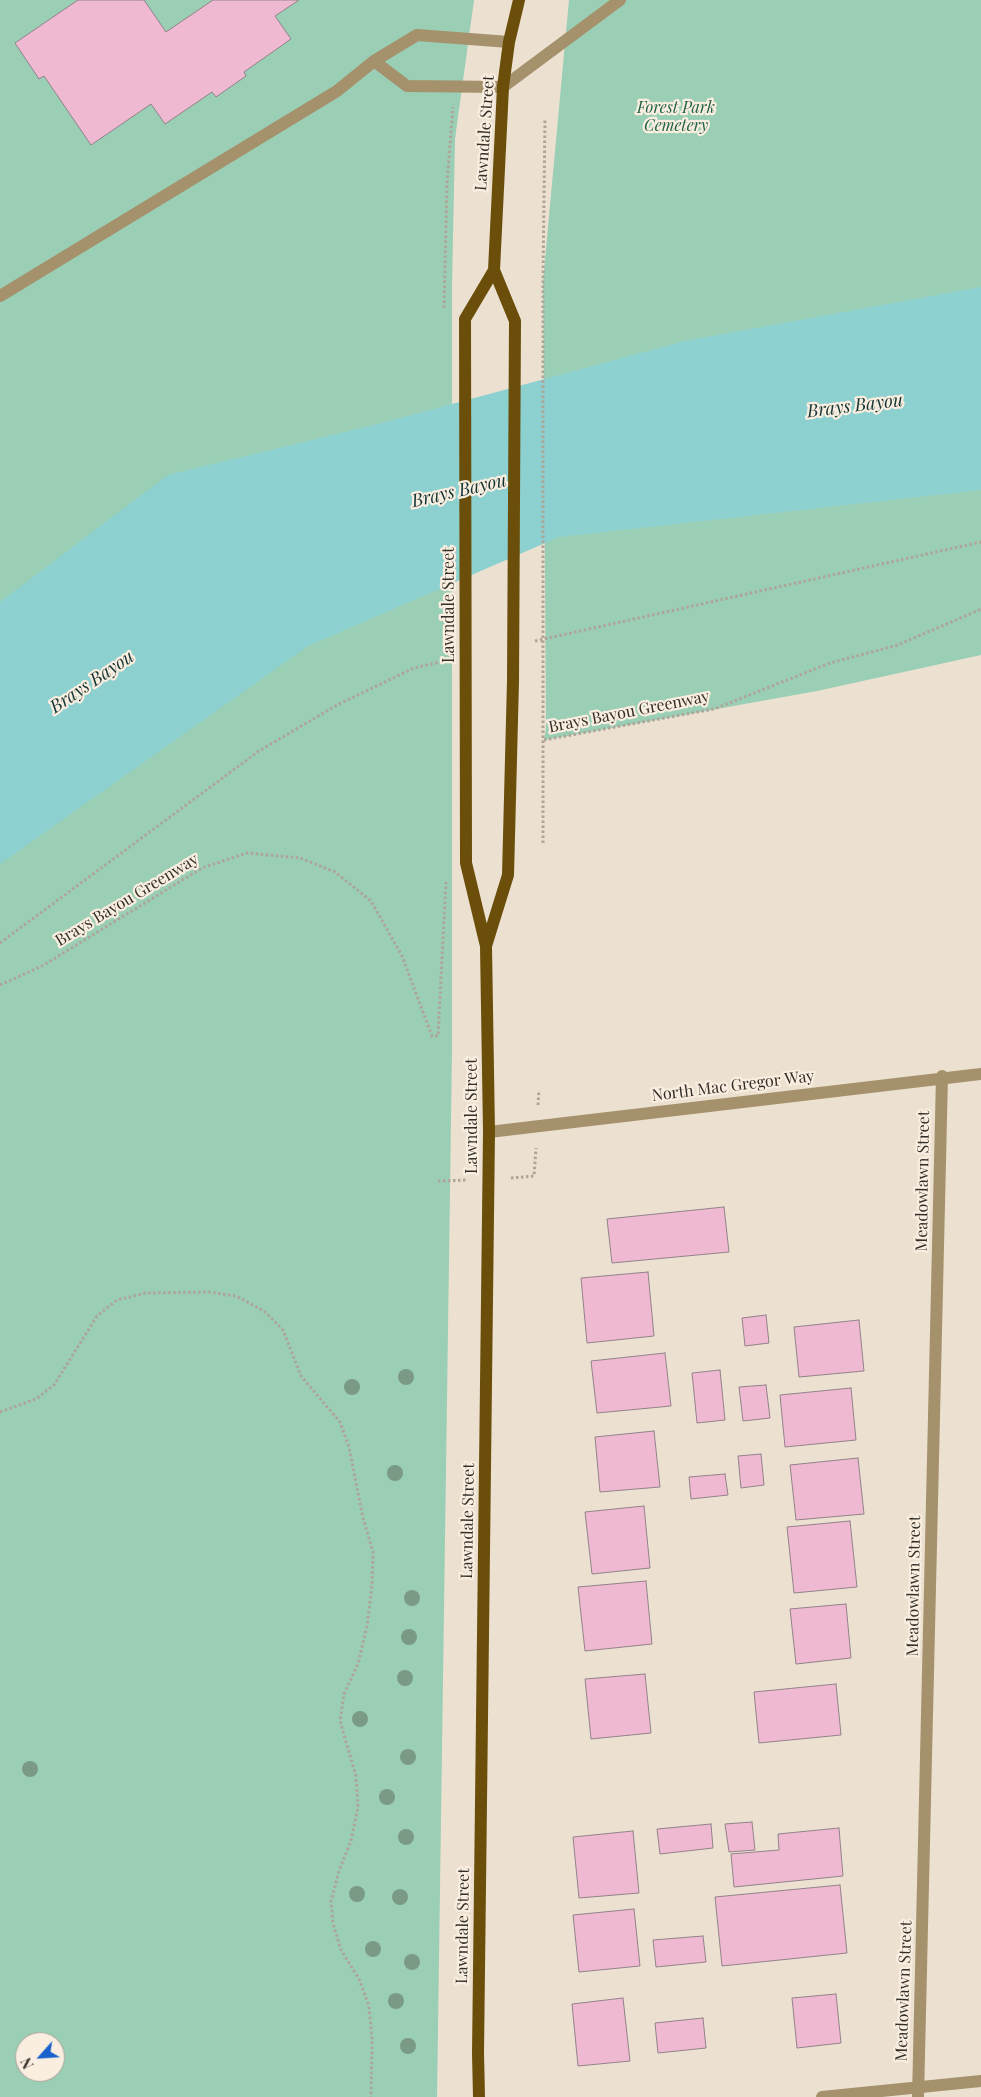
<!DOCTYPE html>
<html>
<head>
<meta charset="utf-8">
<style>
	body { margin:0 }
	#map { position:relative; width:981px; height:2097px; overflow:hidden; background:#ece0d1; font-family:"Playfair Display",serif }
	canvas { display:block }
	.north { position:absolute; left:15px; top:2032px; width:50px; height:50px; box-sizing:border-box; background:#f9eedf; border:1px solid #a9a196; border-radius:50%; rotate:244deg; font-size:14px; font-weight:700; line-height:20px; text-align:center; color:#322e28 }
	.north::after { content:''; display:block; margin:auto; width:18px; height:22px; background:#1961cc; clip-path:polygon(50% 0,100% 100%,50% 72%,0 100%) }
</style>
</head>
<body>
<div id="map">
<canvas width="981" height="2097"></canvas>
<div class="north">N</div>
</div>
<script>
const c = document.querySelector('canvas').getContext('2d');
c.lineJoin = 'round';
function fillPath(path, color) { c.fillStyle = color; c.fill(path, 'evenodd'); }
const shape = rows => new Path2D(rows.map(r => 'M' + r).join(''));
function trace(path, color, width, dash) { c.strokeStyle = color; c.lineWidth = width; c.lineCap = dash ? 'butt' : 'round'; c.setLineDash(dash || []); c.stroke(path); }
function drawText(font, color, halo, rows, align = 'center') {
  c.font = font + ' "Playfair Display",serif'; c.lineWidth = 4.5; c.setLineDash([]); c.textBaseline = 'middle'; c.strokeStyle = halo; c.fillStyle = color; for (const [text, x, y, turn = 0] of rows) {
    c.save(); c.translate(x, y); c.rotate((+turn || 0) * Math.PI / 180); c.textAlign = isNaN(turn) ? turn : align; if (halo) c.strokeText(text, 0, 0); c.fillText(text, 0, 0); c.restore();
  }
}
const green = shape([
	[0,0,474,0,455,139,452,286,452,1050,437,2097,0,2097],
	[25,2042,55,2042,55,2072,25,2072],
	[569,0,981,0,981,655,817,691,544,740,546,728,543,281]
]);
const water = shape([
	[981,287,981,490,559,537,308,646,0,864,0,602,168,475,382,423,685,341]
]);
const building = shape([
	[78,0,144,0,166,32,213,0,299,0,275,16,291,39,244,72,246,76,216,97,212,92,165,124,151,104,91,145,44,76,39,79,15,43,78,0],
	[724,1207,729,1252,612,1263,607,1219,724,1207],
	[648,1272,654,1336,587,1343,581,1278,648,1272],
	[766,1315,769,1343,745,1346,742,1318,766,1315],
	[859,1320,864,1371,799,1377,794,1327,859,1320],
	[665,1353,671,1406,597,1413,591,1361,665,1353],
	[720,1370,725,1420,697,1423,692,1373,720,1370],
	[766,1385,770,1418,743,1421,739,1387,766,1385],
	[851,1388,856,1440,785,1447,780,1395,851,1388],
	[654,1431,660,1487,600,1492,595,1437,654,1431],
	[761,1454,764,1485,741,1488,738,1456,761,1454],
	[858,1458,864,1514,796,1520,790,1465,858,1458],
	[725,1474,728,1495,691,1499,689,1477,725,1474],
	[644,1506,650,1568,592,1574,585,1512,644,1506],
	[850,1521,857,1587,794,1593,787,1527,850,1521],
	[646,1581,652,1644,585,1651,578,1587,646,1581],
	[846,1604,851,1658,796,1664,790,1609,846,1604],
	[645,1674,651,1733,591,1739,585,1679,645,1674],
	[836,1684,841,1735,759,1743,754,1692,836,1684],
	[752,1822,755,1850,729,1852,725,1824,752,1822],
	[711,1824,713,1848,660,1854,657,1829,711,1824],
	[839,1828,843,1876,734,1887,731,1854,779,1850,778,1834,839,1828],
	[633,1831,639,1893,579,1898,573,1837,633,1831],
	[840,1885,847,1953,722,1966,715,1897,840,1885],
	[634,1909,640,1966,579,1972,573,1915,634,1909],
	[703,1936,706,1962,656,1967,653,1940,703,1936],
	[836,1994,841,2043,797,2048,792,1998,836,1994],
	[623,1998,630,2061,578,2066,572,2004,623,1998],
	[703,2018,706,2048,658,2053,655,2023,703,2018]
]);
const path = shape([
	[444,308,447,183,453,107],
	[535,641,981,542],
	[544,740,714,709,830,663,898,645,981,609],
	[543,843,543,281,545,118],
	[0,943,259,751,337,705,414,668,444,661],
	[0,985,42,966,202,868,247,853,300,858,335,872,371,901,402,956,432,1036,438,1036,446,882],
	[538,1105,539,1090],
	[511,1178,534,1176,536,1148],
	[438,1181,467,1180],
	[0,1412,36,1399,54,1385,97,1316,117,1300,146,1293,209,1292,236,1296,264,1311,283,1330,301,1376,340,1422,349,1447,363,1518,373,1552,372,1585,367,1626,358,1664,344,1694,340,1721,356,1776,358,1807,351,1841,339,1871,331,1901,333,1924,341,1950,359,1979,369,2006,372,2039,371,2097]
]);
const minor = shape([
	[374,61,407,86,503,87,620,0],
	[0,296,337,91,374,61,417,35,509,42],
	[489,1132,981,1074],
	[822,2097,981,2081],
	[918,2097,942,1076]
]);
const major = shape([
	[486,946,508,875,513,681,515,321,494,270,503,87,509,42,519,0],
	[479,2097,478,2053,489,1132,486,946,466,863,465,319,494,270]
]);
const trees = [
	[406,1377],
	[352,1387],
	[395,1473],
	[412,1598],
	[409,1637],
	[405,1678],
	[360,1719],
	[408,1757],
	[30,1769],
	[387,1797],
	[406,1837],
	[357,1894],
	[400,1897],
	[373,1949],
	[412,1962],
	[396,2001],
	[408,2046]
];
const parkNames = [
	["Forest Park",676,108],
	["Cemetery",676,126]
];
const streetNames = [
	["Lawndale Street",485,133,-86],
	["Lawndale Street",449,605,-90],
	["Brays Bayou Greenway",629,712,-11],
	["Brays Bayou Greenway",127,900,-31],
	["North Mac Gregor Way",733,1086,-7],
	["Lawndale Street",472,1116,-90],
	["Meadowlawn Street",923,1181,-89],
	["Lawndale Street",468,1521,-89],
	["Meadowlawn Street",914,1586,-89],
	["Lawndale Street",463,1926,-89],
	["Meadowlawn Street",904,1991,-88]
];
const waterNames = [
	["Brays Bayou",855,406,-7],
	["Brays Bayou",459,491,-13],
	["Brays Bayou",92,682,-34]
];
fillPath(green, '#9aceb5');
fillPath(water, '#8cd0d0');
fillPath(building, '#eeb9d1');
trace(building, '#938289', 1);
trace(path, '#aea599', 3, [2.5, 2.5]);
trace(minor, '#a5916b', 12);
trace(major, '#6a4e09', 12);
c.fillStyle = '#7b9a86';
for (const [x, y] of trees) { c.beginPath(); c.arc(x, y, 8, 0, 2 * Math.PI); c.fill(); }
drawText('italic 16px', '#1f6148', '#f9eedf', parkNames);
drawText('16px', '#322e28', '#f9eedf', streetNames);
drawText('italic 18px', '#123434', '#f9eedf', waterNames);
</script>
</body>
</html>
